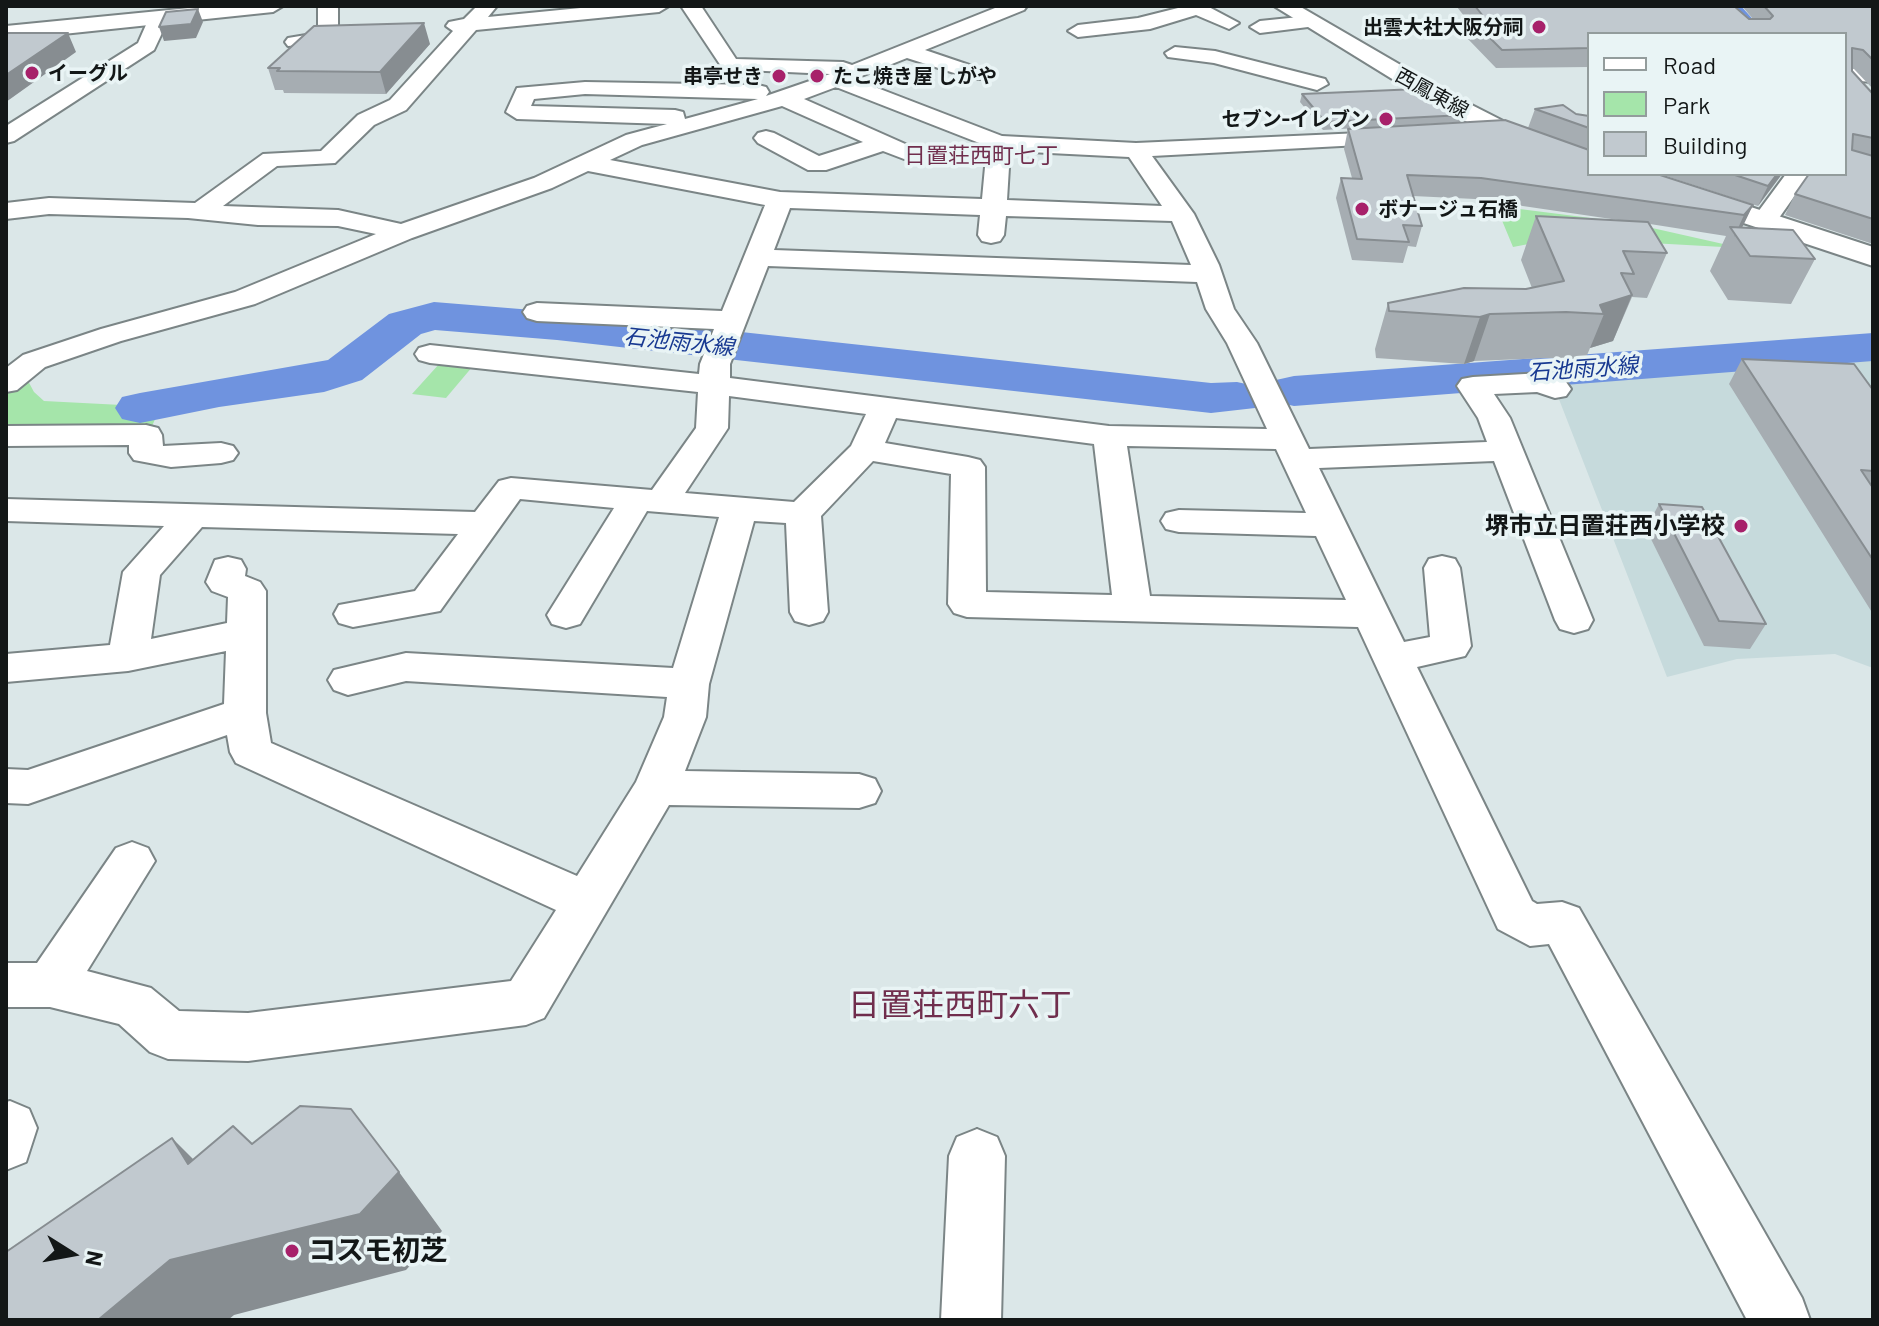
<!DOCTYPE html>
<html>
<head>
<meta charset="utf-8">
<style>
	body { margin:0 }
	#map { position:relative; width:1879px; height:1326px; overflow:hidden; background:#dbe7e8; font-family:Barlow,sans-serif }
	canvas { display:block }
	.frame { position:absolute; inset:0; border:8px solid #131717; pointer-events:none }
	.legend { position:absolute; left:1587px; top:32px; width:260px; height:144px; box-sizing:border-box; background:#e9f4f5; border:2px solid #939c9c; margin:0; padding:10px 14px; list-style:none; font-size:24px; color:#131717 }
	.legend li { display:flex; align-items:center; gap:16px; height:40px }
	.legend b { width:40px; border:2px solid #939c9c }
	.north { position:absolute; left:32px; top:1214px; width:80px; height:80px; -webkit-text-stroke:6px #e9f4f5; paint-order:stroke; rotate:101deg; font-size:22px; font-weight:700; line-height:32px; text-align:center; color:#131717 }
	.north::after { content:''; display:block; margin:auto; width:28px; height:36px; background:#131717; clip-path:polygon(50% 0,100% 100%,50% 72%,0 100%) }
</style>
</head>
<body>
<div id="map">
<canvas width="1879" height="1326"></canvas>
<div class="frame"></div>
<ul class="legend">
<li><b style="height:10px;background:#fff"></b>Road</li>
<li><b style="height:22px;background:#a5e5aa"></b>Park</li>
<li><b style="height:22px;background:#c1c9cf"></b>Building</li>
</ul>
<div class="north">N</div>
</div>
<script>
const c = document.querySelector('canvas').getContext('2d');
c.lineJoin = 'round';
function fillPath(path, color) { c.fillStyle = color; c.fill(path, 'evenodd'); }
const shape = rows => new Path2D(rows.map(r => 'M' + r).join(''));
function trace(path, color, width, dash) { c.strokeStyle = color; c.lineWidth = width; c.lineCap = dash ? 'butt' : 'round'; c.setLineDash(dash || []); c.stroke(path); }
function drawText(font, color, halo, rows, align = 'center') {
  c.font = font + ' Barlow,"Noto Sans JP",sans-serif'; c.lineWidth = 7; c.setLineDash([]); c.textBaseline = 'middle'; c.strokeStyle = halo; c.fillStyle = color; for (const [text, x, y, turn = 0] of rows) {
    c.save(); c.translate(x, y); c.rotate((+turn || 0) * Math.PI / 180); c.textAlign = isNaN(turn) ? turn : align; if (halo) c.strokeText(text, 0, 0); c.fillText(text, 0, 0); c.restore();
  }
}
const built = shape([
	[1873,356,1873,668,1835,654,1737,659,1667,677,1555,389,1558,380]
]);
const green = shape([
	[1496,206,1630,223,1741,248,1560,238,1513,247],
	[440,363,473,366,446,398,412,394],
	[27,379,34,392,44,401,141,406,134,414,157,415,152,426,6,429,6,395]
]);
const stream = shape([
	[1735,6,1741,6,1766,34,1760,34,1735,6]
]);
const river = shape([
	[434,302,557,312,1211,383,1237,382,1255,386,1262,397,1255,408,1211,413,557,340,435,330,421,334,362,380,324,392,219,407,140,423,122,419,115,408,122,397,140,393,328,360,389,314,434,302],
	[1873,333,1873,361,1294,406,1276,402,1269,391,1276,380,1294,376,1873,333]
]);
const street = shape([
	[318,6,338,6,338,38,335,42,288,46,285,42,288,38,318,33,318,6],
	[477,6,497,6,488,17,601,6,669,6,659,12,476,30,406,110,374,125,335,163,277,166,223,206,338,210,401,224,534,178,626,135,667,124,517,119,506,112,517,88,585,82,758,85,766,87,769,92,766,96,830,74,723,69,681,6,701,6,736,59,843,62,852,65,1000,6,1027,6,1024,10,925,50,987,71,991,75,987,79,973,79,907,58,854,79,1002,136,1136,143,1406,131,1410,136,1406,141,1398,143,1152,156,1194,214,1219,265,1234,309,1257,343,1309,449,1487,442,1478,418,1457,386,1462,379,1473,377,1542,373,1566,382,1571,389,1566,396,1555,398,1537,392,1494,394,1510,418,1593,620,1588,629,1574,633,1560,629,1555,620,1494,461,1319,468,1404,642,1430,637,1424,568,1429,559,1442,556,1455,559,1460,568,1471,646,1465,656,1417,667,1532,901,1537,904,1562,902,1579,908,1802,1298,1810,1320,1747,1320,1549,944,1530,946,1498,929,1358,627,967,617,954,613,948,604,951,474,873,461,821,516,828,612,823,621,809,625,795,621,790,612,786,523,754,521,709,684,706,717,685,771,859,774,875,779,881,791,875,803,859,808,669,805,544,1018,526,1025,248,1061,168,1059,150,1052,119,1024,50,1007,6,1007,6,963,37,963,116,848,132,842,148,848,155,861,87,971,151,988,179,1011,248,1013,511,981,556,910,236,763,230,752,227,735,28,804,6,803,6,769,28,770,224,704,226,651,128,671,6,682,6,654,110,645,123,572,164,526,6,521,6,499,475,512,499,481,511,478,652,490,696,428,698,392,430,363,419,360,415,354,419,348,430,345,699,374,700,364,714,329,537,321,527,318,523,312,527,306,537,303,722,311,765,205,588,171,552,188,412,238,255,304,121,341,45,367,17,390,6,392,6,368,23,355,101,329,235,292,376,234,338,226,258,225,188,218,49,214,6,219,6,203,49,198,195,203,263,154,321,151,358,115,390,100,453,31,446,26,449,22,464,19,477,6],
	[836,87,987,146,982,199,780,192,610,160,642,145,782,106,863,142,819,156,774,133,766,131,758,133,754,138,758,143,808,170,826,170,883,151,904,159,912,157,916,152,912,147,804,99,836,87],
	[585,94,758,99,685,119,683,112,675,110,531,106,534,99,585,94],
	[1010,151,1129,157,1162,206,1007,200,1010,151],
	[790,208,980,215,978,235,982,241,991,243,1000,241,1004,235,1006,216,1172,221,1191,265,774,250,790,208],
	[768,266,1197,282,1206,309,1227,343,1267,429,1109,426,730,378,730,364,768,266],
	[729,396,866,414,851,446,794,502,685,493,728,428,729,396],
	[896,418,1094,444,1112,595,986,592,985,467,980,460,968,457,885,443,896,418],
	[1127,446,1276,449,1306,513,1179,510,1166,513,1161,521,1166,529,1179,532,1316,536,1346,600,1150,596,1127,446],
	[520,499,614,508,547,615,552,624,566,628,580,624,647,511,719,517,673,668,406,653,334,670,328,680,334,690,348,695,406,681,667,697,664,717,636,782,577,876,271,743,266,713,266,591,260,582,245,576,246,569,241,560,228,557,215,560,206,582,212,591,228,597,227,623,151,639,160,575,202,527,458,534,415,591,339,605,334,614,339,623,353,627,440,611,520,499],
	[1186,6,1207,6,1239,23,1229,29,1196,15,1150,29,1078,37,1068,31,1078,25,1138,18,1186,6],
	[159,12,169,18,154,50,14,141,6,143,6,126,138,43,149,18,159,12],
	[1309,16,1316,18,1319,22,1316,26,1260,33,1250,27,1260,21,1309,16],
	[1175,47,1215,51,1325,79,1328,84,1317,90,1214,63,1168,57,1165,53,1175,47],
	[1845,68,1873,70,1873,82,1845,80,1845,68],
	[1786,174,1810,174,1774,225,1756,225,1752,220,1786,174],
	[146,425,158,428,162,435,163,446,221,443,233,446,238,453,233,460,221,463,171,467,134,460,129,453,129,445,6,446,6,426,146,425],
	[10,1101,29,1109,37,1128,26,1162,6,1170,6,1102,10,1101],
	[977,1129,997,1137,1005,1156,1001,1320,941,1320,949,1156,957,1137,977,1129]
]);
const secondary = shape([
	[210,6,283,6,273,12,6,40,6,26,210,6],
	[1274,6,1299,6,1454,96,1511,125,1589,154,1589,171,1493,135,1436,106,1274,6],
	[1610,174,1650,174,1873,247,1873,266,1614,180,1610,174]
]);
const wall = shape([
	[1457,6,1734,6,1749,19,1753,19,1742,6,1873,6,1873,89,1854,69,1852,68,1852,71,1873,94,1873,244,1785,215,1795,194,1845,174,1845,34,1589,34,1589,67,1496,68,1468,39,1472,26,1457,7],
	[430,44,386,94,284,93,283,90,275,90,268,68],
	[1302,94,1464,115,1461,122,1323,130,1300,102],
	[1535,109,1589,116,1589,174,1753,205,1741,228,1815,259,1791,304,1728,300,1710,271,1726,236,1650,224,1667,253,1647,298,1632,297,1613,341,1590,348,1585,360,1548,358,1474,361,1464,364,1376,358,1375,349,1388,303,1532,288,1521,260,1536,216,1625,221,1475,199,1413,196,1422,226,1416,247,1408,246,1403,263,1352,260,1336,198,1341,178,1352,178,1344,149,1348,129,1528,128],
	[1660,174,1782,174,1758,206],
	[1742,359,1873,390,1873,614,1729,384],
	[1659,504,1766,624,1750,649,1704,646,1646,529]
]);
const shadedWall = shape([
	[198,9,203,22,196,38,164,41,159,27],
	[424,23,430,44,386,94,380,72],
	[68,33,76,52,6,102,6,75],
	[1777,174,1782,174,1758,206,1768,186],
	[1753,205,1743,226,1734,237,1744,215],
	[1632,295,1613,341,1590,348,1604,314,1600,305],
	[1490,314,1474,361,1464,364,1480,317],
	[172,1138,232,1198,188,1164],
	[399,1172,442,1231,406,1270,234,1315,228,1320,98,1320,170,1260]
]);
const building = shape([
	[1475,6,1734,6,1749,19,1770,19,1773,16,1764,6,1873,6,1873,60,1863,50,1852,48,1852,71,1873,94,1873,138,1853,134,1852,150,1873,156,1873,219,1795,194,1809,174,1845,174,1845,34,1589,34,1589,48,1502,50,1473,21,1487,21,1475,6],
	[198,9,191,24,159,27,166,12,198,9],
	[424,23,380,72,277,71,280,68,268,68,314,26,424,23],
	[8,33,68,33,6,75,6,34,8,33],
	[1417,89,1464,115,1325,122,1302,94,1417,89],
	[1563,105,1576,114,1589,116,1589,128,1535,109,1563,105],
	[1505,120,1589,150,1589,174,1657,174,1753,205,1744,215,1481,178,1407,175,1422,226,1403,225,1409,242,1357,239,1341,178,1362,179,1348,129,1505,120],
	[1732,174,1777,174,1768,186,1732,174],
	[1536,216,1648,222,1667,253,1623,251,1634,274,1621,273,1632,295,1600,305,1604,314,1566,312,1490,314,1480,317,1389,311,1388,303,1464,288,1526,289,1564,281,1536,216],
	[1730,227,1793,230,1815,259,1750,256,1730,227],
	[1742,359,1854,364,1873,390,1873,471,1861,470,1873,488,1873,560,1742,359],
	[1659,504,1702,507,1766,624,1719,621,1659,504],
	[300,1106,351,1109,399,1172,360,1214,170,1260,98,1320,6,1320,6,1252,172,1138,188,1164,233,1126,252,1144,300,1106]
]);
const markers = [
	[1539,27,8,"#a7216a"],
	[32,73,8,"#a7216a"],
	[779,76,8,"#a7216a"],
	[817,76,8,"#a7216a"],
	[1386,119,8,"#a7216a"],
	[1362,209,8,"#a7216a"],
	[1741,526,8,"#a7216a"],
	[292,1251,8,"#a7216a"]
];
const farPoinames = [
	["出雲大社大阪分祠",1523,27],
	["イーグル",48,73,"left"],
	["串亭せき",763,76],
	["たこ焼き屋 しがや",833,76,"left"],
	["セブン-イレブン",1370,119],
	["ボナージュ石橋",1378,209,"left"]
];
const farStreetnames = [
	["西鳳東線",1432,93,29]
];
const farNeighbourhoodnames = [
	["日置荘西町七丁",981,156]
];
const farWaternames = [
	["石池雨水線",679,342,6],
	["石池雨水線",1583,369,-4]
];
const poiNames = [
	["堺市立日置荘西小学校",1725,526]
];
const nearPoinames = [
	["コスモ初芝",308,1251]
];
const nearNeighbourhoodnames = [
	["日置荘西町六丁",960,1005]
];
fillPath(built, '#c6dadc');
fillPath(green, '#a5e5aa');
fillPath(stream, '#6f93df');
fillPath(river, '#6f93df');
trace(street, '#7b8586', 4);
trace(secondary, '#7b8586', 4);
fillPath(street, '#fff');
fillPath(secondary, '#fff');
fillPath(wall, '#a6adb2');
fillPath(shadedWall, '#878d91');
fillPath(building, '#c1c9cf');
trace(building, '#878d91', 2);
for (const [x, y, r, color] of markers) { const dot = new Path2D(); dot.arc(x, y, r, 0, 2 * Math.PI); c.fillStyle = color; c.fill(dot); trace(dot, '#e9f4f5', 3); }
drawText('bold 20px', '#131717', '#e9f4f5', farPoinames, 'right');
drawText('20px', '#131717', '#e9f4f5', farStreetnames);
drawText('22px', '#702e4d', '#e9f4f5', farNeighbourhoodnames);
drawText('italic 22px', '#183991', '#e9f4f5', farWaternames);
drawText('bold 24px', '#131717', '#e9f4f5', poiNames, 'right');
drawText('bold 28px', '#131717', '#e9f4f5', nearPoinames, 'left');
drawText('32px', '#702e4d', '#e9f4f5', nearNeighbourhoodnames);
</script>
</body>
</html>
